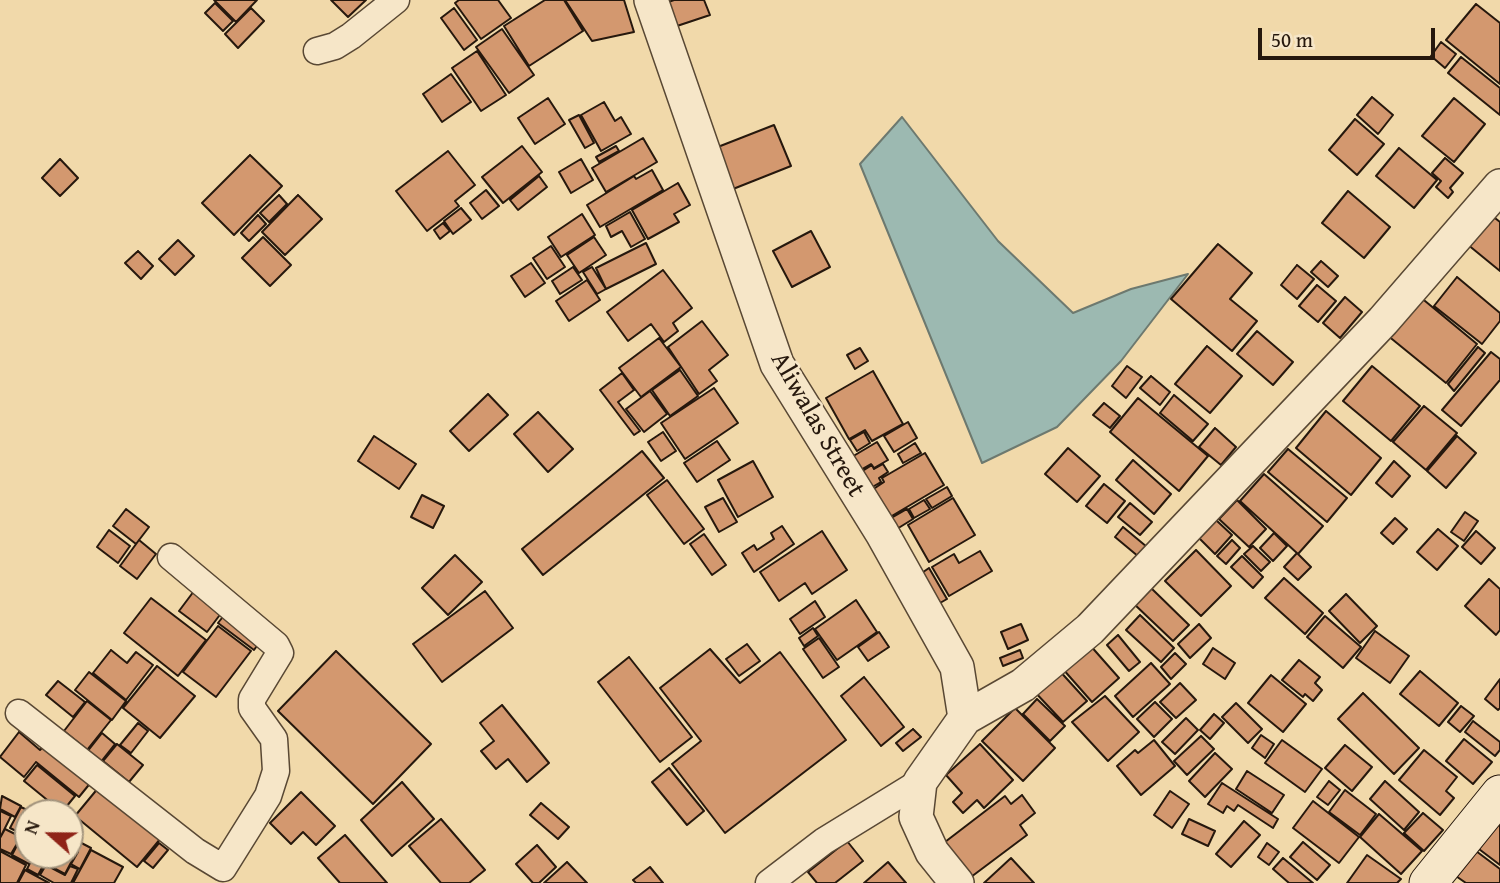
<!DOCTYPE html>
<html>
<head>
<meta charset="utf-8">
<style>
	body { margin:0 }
	#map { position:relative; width:1500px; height:883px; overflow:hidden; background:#f1d9aa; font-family:"Gentium Book Plus",serif }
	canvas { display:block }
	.north { position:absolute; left:14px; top:799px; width:70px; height:70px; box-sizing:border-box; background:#f6e6c8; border:2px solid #a3947d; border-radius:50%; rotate:291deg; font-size:19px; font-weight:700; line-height:28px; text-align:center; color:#26180d }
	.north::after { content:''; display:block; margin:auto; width:24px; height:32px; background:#8f2418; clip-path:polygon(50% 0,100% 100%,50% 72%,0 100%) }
	.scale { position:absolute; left:1258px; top:28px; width:177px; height:32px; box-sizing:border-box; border:4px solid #26180d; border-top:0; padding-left:9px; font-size:21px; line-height:24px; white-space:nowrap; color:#26180d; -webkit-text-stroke:5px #f6e6c8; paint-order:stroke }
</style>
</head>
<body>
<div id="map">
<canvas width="1500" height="883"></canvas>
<div class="north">N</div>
<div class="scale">50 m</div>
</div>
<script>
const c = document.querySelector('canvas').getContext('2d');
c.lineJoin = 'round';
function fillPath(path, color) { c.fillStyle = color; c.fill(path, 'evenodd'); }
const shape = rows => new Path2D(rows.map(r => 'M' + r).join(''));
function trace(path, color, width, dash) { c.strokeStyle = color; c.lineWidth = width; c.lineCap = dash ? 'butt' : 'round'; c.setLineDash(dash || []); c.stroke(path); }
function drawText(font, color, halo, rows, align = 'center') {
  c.font = font + ' "Gentium Book Plus",serif'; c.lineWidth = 5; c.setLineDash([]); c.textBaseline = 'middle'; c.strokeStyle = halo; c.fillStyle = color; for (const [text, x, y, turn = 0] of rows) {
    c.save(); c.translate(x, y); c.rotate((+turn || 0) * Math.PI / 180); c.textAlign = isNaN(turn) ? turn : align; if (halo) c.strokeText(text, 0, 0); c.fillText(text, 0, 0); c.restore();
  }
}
const water = shape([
	[902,117,998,241,1073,313,1131,289,1188,274,1121,361,1057,427,982,463,860,164,902,117]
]);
const building = shape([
	[214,0,257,0,236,22,214,0],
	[331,0,366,0,348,17,331,0],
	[459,0,498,0,511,18,481,39,455,3,459,0],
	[545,0,564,0,583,31,529,66,504,26,545,0],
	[565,0,624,0,634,32,592,41,565,0],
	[674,0,704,0,710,15,671,28,663,4,674,0],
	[215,3,233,21,223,31,205,13,215,3],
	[1476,4,1500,23,1500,84,1446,40,1476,4],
	[251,8,264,21,238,48,225,34,251,8],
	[454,8,477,40,464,50,441,18,454,8],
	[502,29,534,75,509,93,476,47,502,29],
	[1441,42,1456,54,1445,68,1431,56,1441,42],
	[477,51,506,95,481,111,452,68,477,51],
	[1461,57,1500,88,1500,115,1448,73,1461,57],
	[451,74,471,102,442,122,423,94,451,74],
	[1372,97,1393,115,1378,134,1357,115,1372,97],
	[548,98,565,124,535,144,518,118,548,98],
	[1454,98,1485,124,1454,162,1422,136,1454,98],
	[604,102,615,121,621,117,631,134,601,151,581,115,604,102],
	[579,115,594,143,585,148,569,120,579,115],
	[1355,119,1384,144,1357,175,1329,150,1355,119],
	[774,125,791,166,728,191,705,152,774,125],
	[643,138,657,162,606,192,592,168,643,138],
	[522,146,542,172,503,203,482,177,522,146],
	[616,146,619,151,599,162,596,157,616,146],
	[1399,148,1437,180,1414,208,1376,176,1399,148],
	[448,151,475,185,455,201,459,206,427,231,396,191,448,151],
	[250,155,282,186,234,235,202,203,250,155],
	[1445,158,1463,173,1450,188,1453,192,1448,198,1436,187,1441,181,1432,173,1445,158],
	[60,159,78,178,60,196,42,178,60,159],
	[581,159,593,180,571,193,559,172,581,159],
	[652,170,663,190,600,227,587,205,634,176,636,179,652,170],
	[539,176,547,187,518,210,510,200,539,176],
	[678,183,690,205,674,214,679,222,648,239,632,210,678,183],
	[486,190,499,206,482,219,470,203,486,190],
	[1348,191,1390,227,1364,258,1322,223,1348,191],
	[279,195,287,204,269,222,260,213,279,195],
	[298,195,322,219,285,255,262,232,298,195],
	[461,208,471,220,453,234,444,221,461,208],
	[630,212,645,239,631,247,622,231,611,237,606,226,630,212],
	[582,214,595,235,561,257,548,237,582,214],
	[258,215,266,224,249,241,241,233,258,215],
	[1491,215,1500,222,1500,271,1467,244,1491,215],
	[443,223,450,231,440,239,434,230,443,223],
	[811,231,830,267,792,287,773,251,811,231],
	[263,237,291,265,270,286,242,258,263,237],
	[594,237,606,255,579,273,567,255,594,237],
	[178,240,194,256,175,275,159,259,178,240],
	[646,243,656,264,606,289,596,268,646,243],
	[1218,244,1252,273,1230,299,1257,321,1232,351,1171,299,1218,244],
	[551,246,565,267,547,279,533,258,551,246],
	[138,251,153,266,141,279,125,263,138,251],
	[1321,261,1338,276,1328,287,1311,272,1321,261],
	[531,263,545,283,525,297,511,276,531,263],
	[1297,265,1314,279,1297,299,1281,285,1297,265],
	[573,267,582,280,560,294,552,281,573,267],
	[592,267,606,289,597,294,583,272,592,267],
	[663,270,692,308,673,323,678,331,664,342,651,324,628,341,607,312,663,270],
	[1457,277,1500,313,1500,321,1482,344,1434,306,1457,277],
	[587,280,600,300,569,321,556,301,587,280],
	[1317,285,1336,301,1318,322,1299,306,1317,285],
	[1419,296,1477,344,1446,383,1387,335,1419,296],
	[1345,297,1362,312,1340,338,1323,323,1345,297],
	[702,321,728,355,709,370,717,381,699,394,668,347,702,321],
	[1257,331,1293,362,1273,385,1237,354,1257,331],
	[659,338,681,367,641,397,619,368,659,338],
	[1207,346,1242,376,1210,413,1175,384,1207,346],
	[1478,347,1485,353,1454,391,1448,384,1478,347],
	[860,348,868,361,855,369,847,355,860,348],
	[1491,352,1500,359,1500,380,1461,426,1442,410,1491,352],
	[1127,366,1142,377,1126,398,1112,386,1127,366],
	[1372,366,1420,406,1391,441,1343,401,1372,366],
	[680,370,698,396,670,416,652,390,680,370],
	[873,371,903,424,872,441,865,430,849,439,826,398,873,371],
	[622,373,634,390,618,402,640,431,634,435,600,390,622,373],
	[1151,376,1170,392,1160,405,1140,388,1151,376],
	[714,388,738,423,685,459,661,423,714,388],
	[650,391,667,414,644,432,626,409,650,391],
	[488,394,508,415,469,451,450,431,488,394],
	[1174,395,1208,424,1193,441,1160,413,1174,395],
	[1138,398,1208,456,1179,491,1110,432,1138,398],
	[1104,403,1120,416,1110,428,1093,415,1104,403],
	[1424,406,1457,433,1426,470,1393,442,1424,406],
	[1326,411,1381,458,1351,495,1296,448,1326,411],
	[538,412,573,449,548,472,514,434,538,412],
	[908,422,917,438,894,452,884,436,908,422],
	[1215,428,1236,447,1221,465,1199,447,1215,428],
	[663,432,676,451,661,461,648,442,663,432],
	[864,432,870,443,857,451,850,440,864,432],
	[374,436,416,464,399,489,358,461,374,436],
	[1457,436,1476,453,1446,488,1427,471,1457,436],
	[717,441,730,460,697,482,684,463,717,441],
	[877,442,888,460,874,468,871,464,857,472,850,458,877,442],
	[915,443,921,453,903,463,898,454,915,443],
	[1068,448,1100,476,1077,502,1045,474,1068,448],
	[1288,449,1347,498,1327,522,1268,472,1288,449],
	[642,451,664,478,543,575,522,549,642,451],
	[925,453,944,485,885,520,869,492,884,482,882,478,925,453],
	[1133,460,1171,494,1154,514,1116,480,1133,460],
	[753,461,773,497,738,517,718,480,753,461],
	[1394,461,1410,476,1392,497,1376,483,1394,461],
	[883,464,888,472,879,478,881,482,862,493,853,477,872,465,874,469,883,464],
	[1264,474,1323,526,1298,554,1240,501,1264,474],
	[667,480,704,529,684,544,647,495,667,480],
	[1104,484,1125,501,1107,523,1086,506,1104,484],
	[947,487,952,496,932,508,926,499,947,487],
	[422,495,444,506,433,528,411,517,422,495],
	[723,498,737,522,719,532,705,507,723,498],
	[953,498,975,535,929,562,908,525,953,498],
	[924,500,930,509,914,518,909,509,924,500],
	[1237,500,1266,529,1249,547,1219,519,1237,500],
	[1130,503,1152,522,1140,535,1118,517,1130,503],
	[126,509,149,527,136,544,113,526,126,509],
	[907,509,913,519,892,532,886,521,907,509],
	[1465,512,1478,521,1464,541,1451,532,1465,512],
	[1395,518,1407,529,1393,544,1381,533,1395,518],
	[1216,520,1232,535,1215,554,1199,538,1216,520],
	[782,526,794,544,754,572,742,553,754,545,757,550,774,539,771,533,782,526],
	[1123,527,1147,547,1139,557,1115,537,1123,527],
	[1438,529,1458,546,1437,570,1417,552,1438,529],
	[109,530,130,546,118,563,97,547,109,530],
	[822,531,847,570,812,594,805,583,779,601,760,572,822,531],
	[1476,531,1495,548,1481,564,1462,547,1476,531],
	[1274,533,1287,546,1273,561,1260,548,1274,533],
	[704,534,726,565,712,575,690,544,704,534],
	[139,540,156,554,137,579,120,566,139,540],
	[1232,540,1240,548,1226,564,1217,556,1232,540],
	[1253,546,1270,562,1261,571,1244,554,1253,546],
	[1196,550,1231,586,1201,616,1165,581,1196,550],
	[980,551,992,571,949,596,932,567,954,554,959,563,980,551],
	[1297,553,1311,567,1298,580,1284,567,1297,553],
	[455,555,482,582,448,615,422,588,455,555],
	[1242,556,1263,577,1253,588,1231,567,1242,556],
	[929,568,947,599,933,607,916,577,929,568],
	[1284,578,1323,613,1305,634,1265,598,1284,578],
	[1489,579,1500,589,1500,630,1496,635,1465,606,1489,579],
	[1149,586,1189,625,1173,641,1133,603,1149,586],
	[194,591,222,612,207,632,179,611,194,591],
	[485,591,513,628,442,682,413,644,485,591],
	[1346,594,1377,626,1360,643,1329,611,1346,594],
	[151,598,206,640,178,676,124,633,151,598],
	[856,600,877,632,837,660,815,629,856,600],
	[815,601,825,617,800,634,790,619,815,601],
	[229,609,261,640,254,650,218,623,229,609],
	[1140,615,1174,648,1161,662,1126,630,1140,615],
	[1325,616,1361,647,1343,668,1307,637,1325,616],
	[1021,624,1028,640,1008,649,1001,632,1021,624],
	[1199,624,1211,638,1190,658,1178,644,1199,624],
	[218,626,251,651,216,697,183,672,218,626],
	[813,628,818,636,804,646,799,638,813,628],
	[1375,631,1409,656,1390,683,1356,658,1375,631],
	[879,632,889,647,868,661,858,647,879,632],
	[1118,635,1140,662,1129,671,1107,645,1118,635],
	[819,638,839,667,823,678,803,649,819,638],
	[747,644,760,661,739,676,726,659,747,644],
	[1089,644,1119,678,1092,702,1062,668,1089,644],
	[1213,648,1235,663,1225,679,1203,664,1213,648],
	[710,649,740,683,780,652,846,740,725,833,672,764,701,741,660,688,710,649],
	[111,650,127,663,136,652,153,665,126,700,93,673,111,650],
	[1020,650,1023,658,1003,666,1000,658,1020,650],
	[336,651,431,744,373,804,278,711,336,651],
	[1175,653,1186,664,1171,679,1161,667,1175,653],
	[629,657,692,737,660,762,598,682,629,657],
	[1299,660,1320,677,1315,683,1322,690,1313,701,1305,694,1303,697,1282,680,1299,660],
	[1151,663,1170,684,1133,717,1115,696,1151,663],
	[157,666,195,696,160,738,123,708,157,666],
	[1057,668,1087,701,1063,722,1033,690,1057,668],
	[1420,671,1458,703,1439,726,1400,694,1420,671],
	[89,672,126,701,112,720,75,690,89,672],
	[1271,675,1306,704,1283,732,1248,703,1271,675],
	[864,677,904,727,881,746,841,696,864,677],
	[1500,679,1500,708,1498,710,1485,699,1500,679],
	[58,681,85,702,73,717,46,695,58,681],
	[1180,683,1196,700,1176,718,1160,702,1180,683],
	[1363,693,1419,748,1394,774,1338,719,1363,693],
	[1105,696,1139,732,1108,761,1072,722,1105,696],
	[1037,699,1065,726,1050,741,1023,714,1037,699],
	[87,701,111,720,87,750,64,731,87,701],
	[1155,702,1172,719,1154,737,1137,719,1155,702],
	[1236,703,1262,729,1248,743,1222,717,1236,703],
	[502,705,549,763,527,782,508,759,496,769,481,751,494,741,480,723,502,705],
	[1461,706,1474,716,1460,732,1448,722,1461,706],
	[1015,708,1055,748,1023,781,982,741,1015,708],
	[1214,714,1224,723,1210,739,1200,730,1214,714],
	[1186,718,1198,730,1175,754,1162,742,1186,718],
	[1473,721,1500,742,1500,750,1495,756,1465,732,1473,721],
	[138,723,148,731,131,753,120,745,138,723],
	[913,729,921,737,903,751,896,743,913,729],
	[19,732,40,750,50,739,96,776,79,797,36,762,24,777,0,757,19,732],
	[102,733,115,744,100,763,87,752,102,733],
	[1261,735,1274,744,1265,758,1252,748,1261,735],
	[1201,736,1214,749,1187,775,1174,761,1201,736],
	[1464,739,1492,762,1473,784,1446,761,1464,739],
	[1154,740,1175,766,1141,795,1117,766,1135,750,1138,753,1154,740],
	[1282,740,1322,769,1305,792,1265,763,1282,740],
	[117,744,143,765,129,782,103,761,117,744],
	[980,744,1013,780,984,808,977,800,963,813,953,802,962,793,946,775,980,744],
	[1345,745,1372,767,1352,791,1325,768,1345,745],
	[1424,750,1457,777,1446,791,1454,798,1440,815,1399,780,1424,750],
	[1215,753,1232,769,1205,797,1189,781,1215,753],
	[37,765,75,796,62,812,24,781,37,765],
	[669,768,704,811,687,825,652,782,669,768],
	[1247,771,1284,795,1272,813,1236,789,1247,771],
	[1329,781,1340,790,1328,805,1317,797,1329,781],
	[1385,781,1419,812,1404,830,1370,799,1385,781],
	[402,782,434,819,392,856,361,820,402,782],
	[1222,783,1278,819,1273,828,1238,805,1234,811,1227,806,1223,813,1208,804,1222,783],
	[99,787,161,838,137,867,75,816,99,787],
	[1345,790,1376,814,1360,835,1329,812,1345,790],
	[1170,791,1189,804,1172,828,1154,815,1170,791],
	[301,792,335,826,316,845,303,832,291,844,270,823,301,792],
	[1022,795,1035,813,1020,825,1027,835,971,877,945,842,1005,796,1011,804,1022,795],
	[2,796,21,806,15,817,0,809,2,796],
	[1313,801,1359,837,1339,863,1293,828,1313,801],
	[541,803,569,827,558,839,530,815,541,803],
	[21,807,33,813,28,813,28,837,10,828,21,807],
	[0,811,11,816,0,838,0,811],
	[1423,813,1443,830,1424,851,1404,833,1423,813],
	[1379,814,1422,851,1401,874,1360,837,1379,814],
	[441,819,485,870,469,883,441,883,409,846,441,819],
	[1189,819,1215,831,1208,846,1182,834,1189,819],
	[1244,821,1260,835,1231,867,1216,854,1244,821],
	[1500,823,1500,865,1475,846,1500,823],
	[5,829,21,837,11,854,0,849,0,838,5,829],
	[345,835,387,883,340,883,318,858,345,835],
	[22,836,28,839,28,855,33,855,29,864,12,855,22,836],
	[70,837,91,848,80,869,71,864,78,852,70,848,70,837],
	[847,841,863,861,835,883,817,883,808,872,847,841],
	[1303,842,1330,865,1317,880,1290,857,1303,842],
	[159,843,168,850,153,868,144,861,159,843],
	[1267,843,1279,852,1269,865,1258,857,1267,843],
	[537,845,556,867,539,883,533,883,516,864,537,845],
	[1472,848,1500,869,1500,883,1466,883,1453,874,1472,848],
	[70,849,76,853,65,874,46,864,51,855,70,855,70,849],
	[91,850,123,867,114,883,73,883,91,850],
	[0,851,26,865,17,883,0,883,0,851],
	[34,855,49,855,38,875,27,869,34,855],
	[1367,855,1401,879,1397,883,1347,883,1367,855],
	[1011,858,1034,883,984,883,1011,858],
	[1283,858,1313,883,1289,883,1273,869,1283,858],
	[567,862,587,883,544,883,567,862],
	[888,862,906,883,864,883,888,862],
	[46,865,65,875,70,866,78,869,71,883,54,883,40,875,46,865],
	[650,867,663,883,636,883,633,880,650,867],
	[25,870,49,883,18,883,25,870]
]);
const minor = shape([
	[317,51,335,46,351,36,396,0],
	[19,713,195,851,223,868,268,796,276,771,274,739,252,708,252,699,280,653,276,645,171,557],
	[769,883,824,841,920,782]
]);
const tertiary = shape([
	[651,0,777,364,882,533,957,667,965,718],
	[957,883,932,852,916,817,920,782,965,718,1023,685,1090,629,1383,321,1500,186]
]);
const secondary = shape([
	[1428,883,1500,794]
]);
const streetNames = [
	["Aliwalas Street",817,425,60]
];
fillPath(water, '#9cb9b1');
trace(water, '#6d796f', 2);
fillPath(building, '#d3986f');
trace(building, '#26180d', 2);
trace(minor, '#594834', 29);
trace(tertiary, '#594834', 36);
trace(secondary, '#26180d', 39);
trace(minor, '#f6e6c8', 26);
trace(tertiary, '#f6e6c8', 33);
trace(secondary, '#f6e6c8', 37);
drawText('26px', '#26180d', '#f6e6c8', streetNames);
</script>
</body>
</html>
